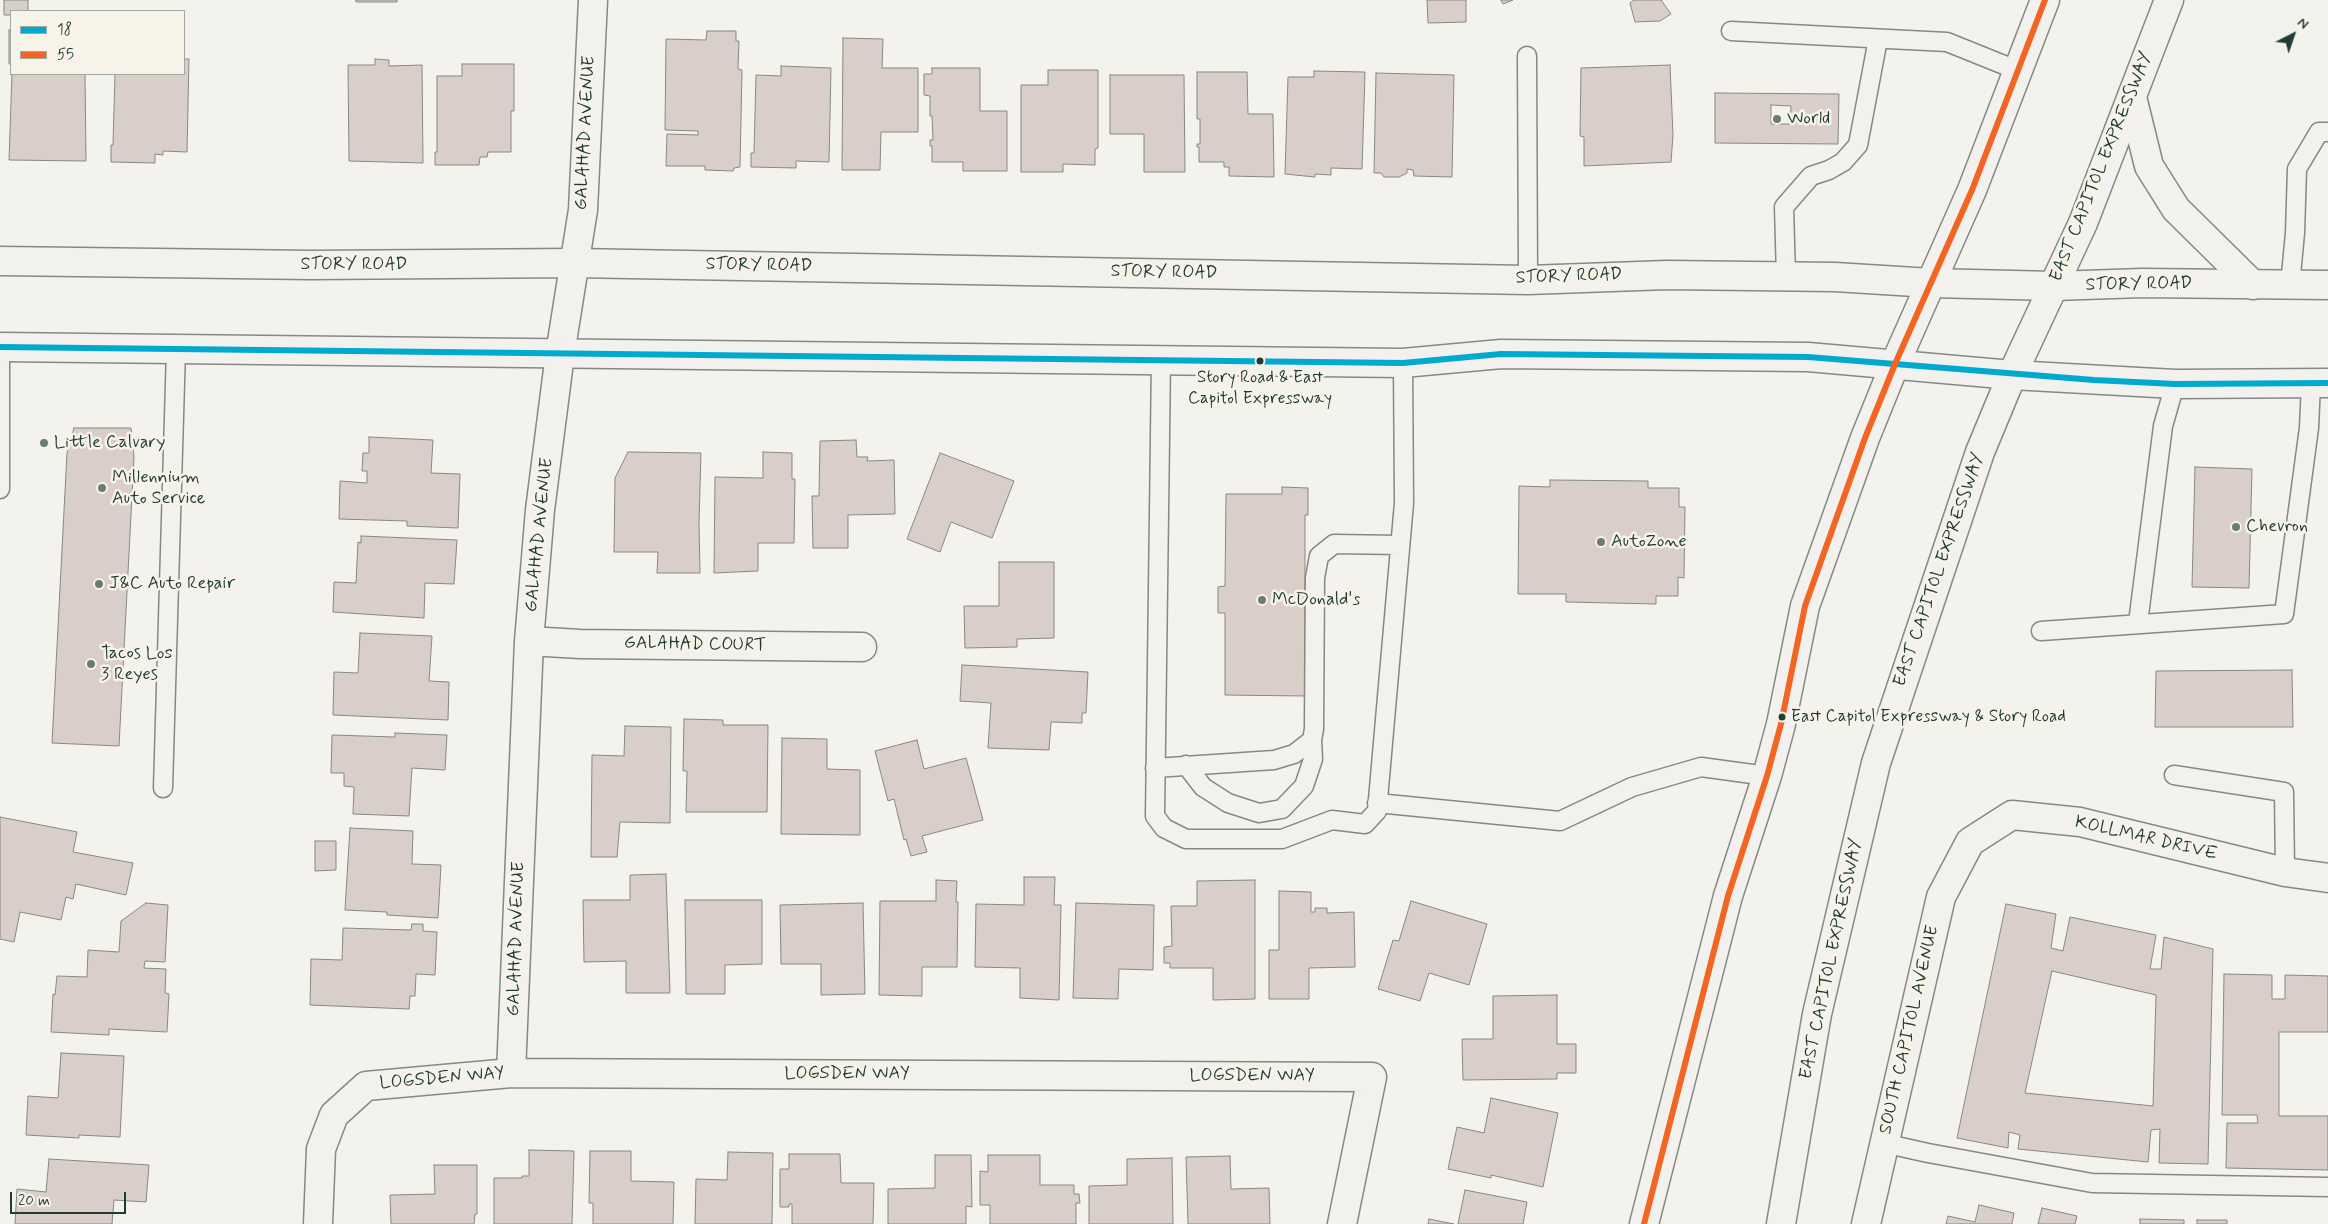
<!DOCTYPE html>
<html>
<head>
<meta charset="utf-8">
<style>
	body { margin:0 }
	#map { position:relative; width:2328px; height:1224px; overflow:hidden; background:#f4f2ec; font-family:Mynerve,sans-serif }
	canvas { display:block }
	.legend { position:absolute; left:10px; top:10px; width:175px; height:65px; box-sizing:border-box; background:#f7f3e8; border:1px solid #a1aaa0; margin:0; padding:6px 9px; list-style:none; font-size:15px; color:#1f3d34 }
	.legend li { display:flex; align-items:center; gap:10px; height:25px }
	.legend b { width:25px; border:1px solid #a1aaa0 }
	.north { position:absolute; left:2268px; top:10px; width:50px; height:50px; -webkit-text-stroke:4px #f7f3e8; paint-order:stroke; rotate:41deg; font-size:14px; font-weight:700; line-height:20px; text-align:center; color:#1f3d34 }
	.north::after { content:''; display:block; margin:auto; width:18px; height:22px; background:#1f3d34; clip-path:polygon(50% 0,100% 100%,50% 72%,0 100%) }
	.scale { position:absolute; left:10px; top:1192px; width:116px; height:22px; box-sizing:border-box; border:2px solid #1f3d34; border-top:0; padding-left:6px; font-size:15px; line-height:18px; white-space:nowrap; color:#1f3d34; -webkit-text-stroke:4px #f7f3e8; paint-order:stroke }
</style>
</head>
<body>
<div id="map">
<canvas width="2328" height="1224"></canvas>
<ul class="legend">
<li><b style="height:6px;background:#00a9ce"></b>18</li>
<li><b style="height:6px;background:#f26522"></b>55</li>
</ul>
<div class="north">N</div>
<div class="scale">20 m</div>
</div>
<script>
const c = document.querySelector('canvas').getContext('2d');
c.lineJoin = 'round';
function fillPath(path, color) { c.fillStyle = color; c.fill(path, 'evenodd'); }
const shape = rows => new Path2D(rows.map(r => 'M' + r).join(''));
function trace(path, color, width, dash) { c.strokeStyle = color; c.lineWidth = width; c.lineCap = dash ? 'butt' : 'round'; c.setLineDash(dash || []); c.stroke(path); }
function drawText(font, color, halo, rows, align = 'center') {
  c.font = font + ' Mynerve,sans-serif'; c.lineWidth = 5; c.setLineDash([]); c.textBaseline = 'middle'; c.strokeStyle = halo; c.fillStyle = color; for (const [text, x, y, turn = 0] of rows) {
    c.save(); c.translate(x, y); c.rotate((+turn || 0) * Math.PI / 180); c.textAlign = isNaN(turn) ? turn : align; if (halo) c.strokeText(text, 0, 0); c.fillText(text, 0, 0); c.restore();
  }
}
const building = shape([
	[4,0,28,0,28,11,11,11,11,15,4,15,4,0],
	[356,0,397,0,397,2,356,2,356,0],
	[1427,0,1466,0,1466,22,1428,23,1427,0],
	[1501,0,1513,0,1503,4,1501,0],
	[1634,0,1661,0,1671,14,1660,21,1635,22,1630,3,1634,0],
	[9,30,11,30,11,64,9,64,9,30],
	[707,31,736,31,736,41,739,41,738,69,742,70,740,167,734,168,733,171,705,170,705,166,666,166,667,134,698,135,698,131,665,130,666,39,706,40,707,31],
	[843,38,883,39,882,68,918,68,918,132,881,132,880,170,842,170,843,38],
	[184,59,189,59,187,152,163,151,163,155,155,154,155,163,111,162,111,145,113,145,115,74,184,74,184,59],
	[375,59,389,60,389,66,422,65,423,163,349,161,348,65,375,65,375,59],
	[462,64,514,64,514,111,511,111,511,152,488,152,487,157,480,157,479,165,435,165,435,152,437,152,437,76,462,76,462,64],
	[1670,65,1673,135,1671,162,1584,166,1584,137,1580,136,1581,68,1670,65],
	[781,66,831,68,829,162,796,161,796,168,751,167,751,153,754,153,756,75,781,76,781,66],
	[932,68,980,68,980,111,1007,111,1007,171,963,171,963,162,932,162,932,146,930,146,930,140,933,140,932,116,930,116,930,96,924,95,924,74,932,74,932,68],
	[1048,70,1098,70,1098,148,1095,149,1095,165,1063,164,1063,172,1021,172,1021,85,1048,85,1048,70],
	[1314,71,1365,72,1362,169,1331,168,1331,175,1315,174,1315,177,1285,174,1288,77,1314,77,1314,71],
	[1197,72,1247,72,1248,114,1273,114,1274,177,1229,176,1229,167,1224,167,1224,162,1199,162,1199,147,1197,147,1197,144,1200,144,1200,119,1197,119,1197,72],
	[1376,73,1454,75,1452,177,1414,176,1413,170,1407,169,1407,173,1399,177,1384,177,1381,173,1374,173,1376,73],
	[12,74,85,74,86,161,9,160,12,74],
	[1110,75,1184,75,1185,172,1144,172,1144,134,1110,134,1110,75],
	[1715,93,1839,94,1838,144,1715,143,1715,93],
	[1771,105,1791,106,1790,124,1771,124,1771,105],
	[74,428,131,428,134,457,119,746,52,743,67,453,74,428],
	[369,437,433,440,431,473,460,474,458,528,407,526,407,521,339,519,340,481,367,483,367,471,362,471,363,453,369,453,369,437],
	[856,440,857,457,868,457,867,461,894,460,895,514,848,515,848,548,813,548,812,496,819,496,820,441,856,440],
	[628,452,701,453,699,522,700,573,657,573,658,552,614,552,615,478,628,452],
	[763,452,792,453,792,479,795,479,794,543,758,543,758,571,714,573,715,477,763,478,763,452],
	[940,453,1014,481,992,538,951,522,940,552,907,539,940,453],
	[2195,467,2252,469,2249,588,2192,587,2195,467],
	[1550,480,1648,481,1648,488,1679,488,1679,507,1685,507,1684,578,1678,577,1678,596,1656,596,1656,604,1566,602,1566,594,1518,594,1519,486,1550,487,1550,480],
	[1282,487,1308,488,1308,515,1305,515,1305,696,1225,695,1225,613,1218,613,1218,587,1225,586,1226,494,1282,494,1282,487],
	[361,536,457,540,454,584,425,583,424,618,333,612,334,582,356,583,358,542,361,543,361,536],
	[999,562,1054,562,1054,638,1017,639,1017,647,965,648,964,606,999,606,999,562],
	[360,633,432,636,429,681,449,682,448,720,333,715,334,672,358,673,360,633],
	[962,665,1088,672,1086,713,1082,713,1082,723,1051,722,1049,750,988,748,991,703,960,701,962,665],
	[2292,670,2293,727,2155,727,2156,671,2292,670],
	[684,719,723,720,723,725,768,725,767,812,686,812,687,771,683,771,684,719],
	[625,726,671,727,670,823,620,822,617,857,591,857,592,755,624,756,625,726],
	[395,733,447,735,445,770,412,768,409,816,353,814,354,787,344,786,344,773,331,773,332,735,395,737,395,733],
	[782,738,827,739,827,769,860,770,860,835,781,834,782,738],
	[917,740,924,769,966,758,983,820,922,836,927,852,911,856,906,839,904,840,894,799,888,801,875,751,917,740],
	[0,817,77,832,73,852,133,863,126,895,76,884,73,899,66,897,61,920,20,912,14,942,0,939,0,817],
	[350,828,413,831,412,864,441,865,438,918,387,915,387,912,345,910,350,828],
	[315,841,336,841,336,870,315,871,315,841],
	[666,874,670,993,626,993,626,961,584,962,583,900,630,900,630,875,666,874],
	[1024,877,1055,877,1054,905,1061,905,1059,1000,1020,998,1020,968,975,967,976,904,1024,905,1024,877],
	[936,880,957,881,956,902,958,902,957,967,922,967,922,996,879,995,880,901,936,901,936,880],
	[1255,880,1255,999,1213,1000,1213,968,1170,968,1170,963,1164,963,1164,947,1172,946,1171,906,1197,906,1197,881,1255,880],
	[1279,891,1311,892,1311,912,1315,912,1315,908,1327,908,1327,913,1354,912,1355,967,1309,968,1309,999,1269,999,1269,950,1279,950,1279,891],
	[685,900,762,900,762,964,725,965,725,994,686,994,685,900],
	[1411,901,1487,924,1469,985,1429,973,1420,1001,1378,989,1393,940,1399,941,1411,901],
	[146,903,168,905,165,962,145,961,144,968,166,969,165,993,169,994,167,1032,109,1029,109,1035,51,1032,53,994,55,995,57,976,87,977,88,950,119,952,121,921,146,903],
	[863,903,865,994,821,995,821,964,781,964,780,905,863,903],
	[1076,903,1154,905,1153,970,1119,969,1118,999,1073,998,1076,903],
	[2006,904,2056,914,2051,948,2063,951,2070,917,2156,935,2150,969,2161,969,2164,937,2213,949,2208,1164,2159,1163,2160,1129,2151,1130,2148,1162,2018,1149,2020,1135,2009,1132,2008,1148,1957,1138,2006,904],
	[2052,971,2156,995,2153,1106,2025,1093,2052,971],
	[412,924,423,924,423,931,437,932,435,975,416,974,415,996,410,996,409,1009,310,1005,311,959,342,960,343,928,411,930,412,924],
	[2224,974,2272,975,2272,999,2285,999,2285,975,2328,976,2328,1032,2279,1032,2279,1116,2328,1116,2328,1170,2226,1168,2227,1123,2258,1123,2257,1115,2222,1115,2224,974],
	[1557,995,1557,1044,1576,1044,1576,1073,1557,1073,1557,1079,1463,1080,1462,1039,1493,1039,1493,996,1557,995],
	[61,1053,124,1056,120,1137,79,1135,79,1138,26,1135,28,1096,58,1098,61,1053],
	[1491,1098,1558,1113,1543,1187,1491,1175,1491,1178,1448,1169,1457,1127,1484,1133,1491,1098],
	[529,1150,574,1151,572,1224,494,1224,494,1178,522,1178,522,1176,529,1176,529,1150],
	[590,1151,631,1151,631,1181,674,1182,673,1224,593,1224,593,1203,589,1203,590,1151],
	[728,1152,773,1153,772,1224,695,1224,696,1179,727,1180,728,1152],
	[789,1154,840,1154,841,1183,874,1183,873,1224,792,1224,792,1204,789,1204,789,1207,780,1207,780,1169,789,1169,789,1154],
	[935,1155,971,1155,972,1207,966,1206,966,1224,888,1224,888,1189,935,1188,935,1155],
	[988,1155,1040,1155,1040,1185,1074,1185,1074,1194,1079,1194,1080,1203,1076,1203,1076,1224,990,1224,990,1205,980,1205,980,1171,988,1172,988,1155],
	[1230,1156,1231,1189,1269,1188,1270,1224,1188,1224,1186,1157,1230,1156],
	[1172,1158,1173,1224,1089,1224,1089,1186,1127,1185,1127,1159,1172,1158],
	[49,1159,149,1165,146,1202,114,1200,112,1224,15,1224,17,1189,46,1192,49,1159],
	[434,1165,477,1165,477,1214,475,1214,474,1224,391,1224,390,1195,435,1194,434,1165],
	[1465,1190,1527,1202,1523,1224,1458,1224,1465,1190],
	[1979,1205,2014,1213,2012,1224,1946,1224,1948,1216,1975,1222,1979,1205],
	[2042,1208,2077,1216,2075,1224,2038,1224,2042,1208],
	[1429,1219,1454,1224,1428,1224,1429,1219],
	[2140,1219,2184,1220,2184,1224,2140,1224,2140,1219],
	[2197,1220,2227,1220,2227,1224,2197,1224,2197,1220]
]);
const service = shape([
	[1731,31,1947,42,2019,71],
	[1527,56,1528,280],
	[1786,277,1784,207,1811,176,1829,170,1843,162,1858,145,1878,39],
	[2290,285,2295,233,2297,169,2319,132,2328,132],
	[1161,360,1155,816,1164,828,1186,839,1282,839,1332,820,1365,824,1377,811,1404,503,1403,363],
	[0,489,0,347],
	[2138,623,2163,426,2175,384],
	[2041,631,2284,614,2309,428,2311,383],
	[1186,765,1203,787,1228,803,1259,813,1282,809,1304,786,1313,759,1312,740],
	[1155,768,1274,760,1294,754,1312,740,1314,729,1315,578,1319,556,1334,544,1400,545],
	[2174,775,2284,792,2285,872],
	[163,788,176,349],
	[1377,803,1560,821,1632,787,1701,767,1767,776],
	[1883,1143,1928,1153,2092,1183,2328,1187]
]);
const minor = shape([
	[529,641,580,644,862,647],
	[511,1073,529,641,540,510,560,354,583,210,593,0],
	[318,1224,321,1149,334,1115,366,1086,511,1073,1372,1077,1342,1224],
	[1866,1224,1941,897,1970,842,2012,815,2080,822,2285,872,2328,878]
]);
const secondary = shape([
	[2054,286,2142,283,2328,285],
	[2012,375,2175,384,2328,383]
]);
const primary = shape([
	[0,261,311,265,574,263,1528,280,1667,275,1835,277,1931,283,2054,286],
	[0,347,1403,363,1501,354,1808,357,2012,375]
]);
const trunk = shape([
	[2132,97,2149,166,2176,209,2253,285],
	[1644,1224,1728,896,1767,776,1781,724,1805,606,1865,438,1895,364,1972,190,2045,0],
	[1781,1224,1817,1014,1876,763,1980,452,2012,375,2083,223,2169,0]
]);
const bus1 = shape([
	[0,347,1403,363,1501,354,1808,357,2094,380,2175,384,2328,383]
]);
const bus2 = shape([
	[1644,1224,1728,896,1767,776,1781,724,1805,606,1865,438,1895,364,1972,190,2045,0]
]);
const markers = [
	[1777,119,5,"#6a7c74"],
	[1260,361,4.5,"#1f3d34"],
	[44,443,5,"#6a7c74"],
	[102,488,5,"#6a7c74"],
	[2236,527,5,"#6a7c74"],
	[1601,542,5,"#6a7c74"],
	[99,584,5,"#6a7c74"],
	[1262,600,5,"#6a7c74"],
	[91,664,5,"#6a7c74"],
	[1782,717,4.5,"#1f3d34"]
];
const busNames = [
	["Story Road & East",1260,378],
	["Capitol Expressway",1260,399],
	["East Capitol Expressway & Story Road",1791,717,"left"]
];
const poiNames = [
	["World",1787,119],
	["Little Calvary",54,443],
	["Millennium",112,478],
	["Auto Service",112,499],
	["Chevron",2246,527],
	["AutoZone",1611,542],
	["J&C Auto Repair",109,584],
	["McDonald's",1272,600],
	["Tacos Los",101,654],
	["3 Reyes",101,675]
];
const streetNames = [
	["GALAHAD AVENUE",586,133,-87],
	["EAST CAPITOL EXPRESSWAY",2102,167,-68],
	["STORY ROAD",354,265],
	["STORY ROAD",759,266,1],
	["STORY ROAD",1164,273,1],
	["STORY ROAD",1569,277,-2],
	["STORY ROAD",2139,285,-1],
	["GALAHAD AVENUE",540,535,-84],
	["EAST CAPITOL EXPRESSWAY",1940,570,-71],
	["GALAHAD COURT",695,645,1],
	["KOLLMAR DRIVE",2146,839,13],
	["GALAHAD AVENUE",517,939,-88],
	["EAST CAPITOL EXPRESSWAY",1832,959,-78],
	["SOUTH CAPITOL AVENUE",1910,1030,-77],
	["LOGSDEN WAY",847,1074],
	["LOGSDEN WAY",1252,1076],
	["LOGSDEN WAY",442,1079,-5]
];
fillPath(building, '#dacec8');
trace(building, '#848985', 1);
trace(service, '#848985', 21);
trace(minor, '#848985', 31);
trace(secondary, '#848985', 31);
trace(primary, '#848985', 31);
trace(trunk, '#848985', 31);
trace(service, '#f2f1ed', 18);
trace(minor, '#f2f1ed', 28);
trace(secondary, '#f2f1ed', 28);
trace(primary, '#f2f1ed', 28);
trace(trunk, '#f2f1ed', 28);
trace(bus1, '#00a9ce', 6);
trace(bus2, '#f26522', 6);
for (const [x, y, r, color] of markers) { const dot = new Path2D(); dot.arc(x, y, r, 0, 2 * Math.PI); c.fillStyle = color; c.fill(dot); trace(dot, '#f7f3e8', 2); }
drawText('17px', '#1f3d34', '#f7f3e8', busNames);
drawText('18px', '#1f3d34', '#f7f3e8', poiNames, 'left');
drawText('18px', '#1f3d34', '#f7f3e8', streetNames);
</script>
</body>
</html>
